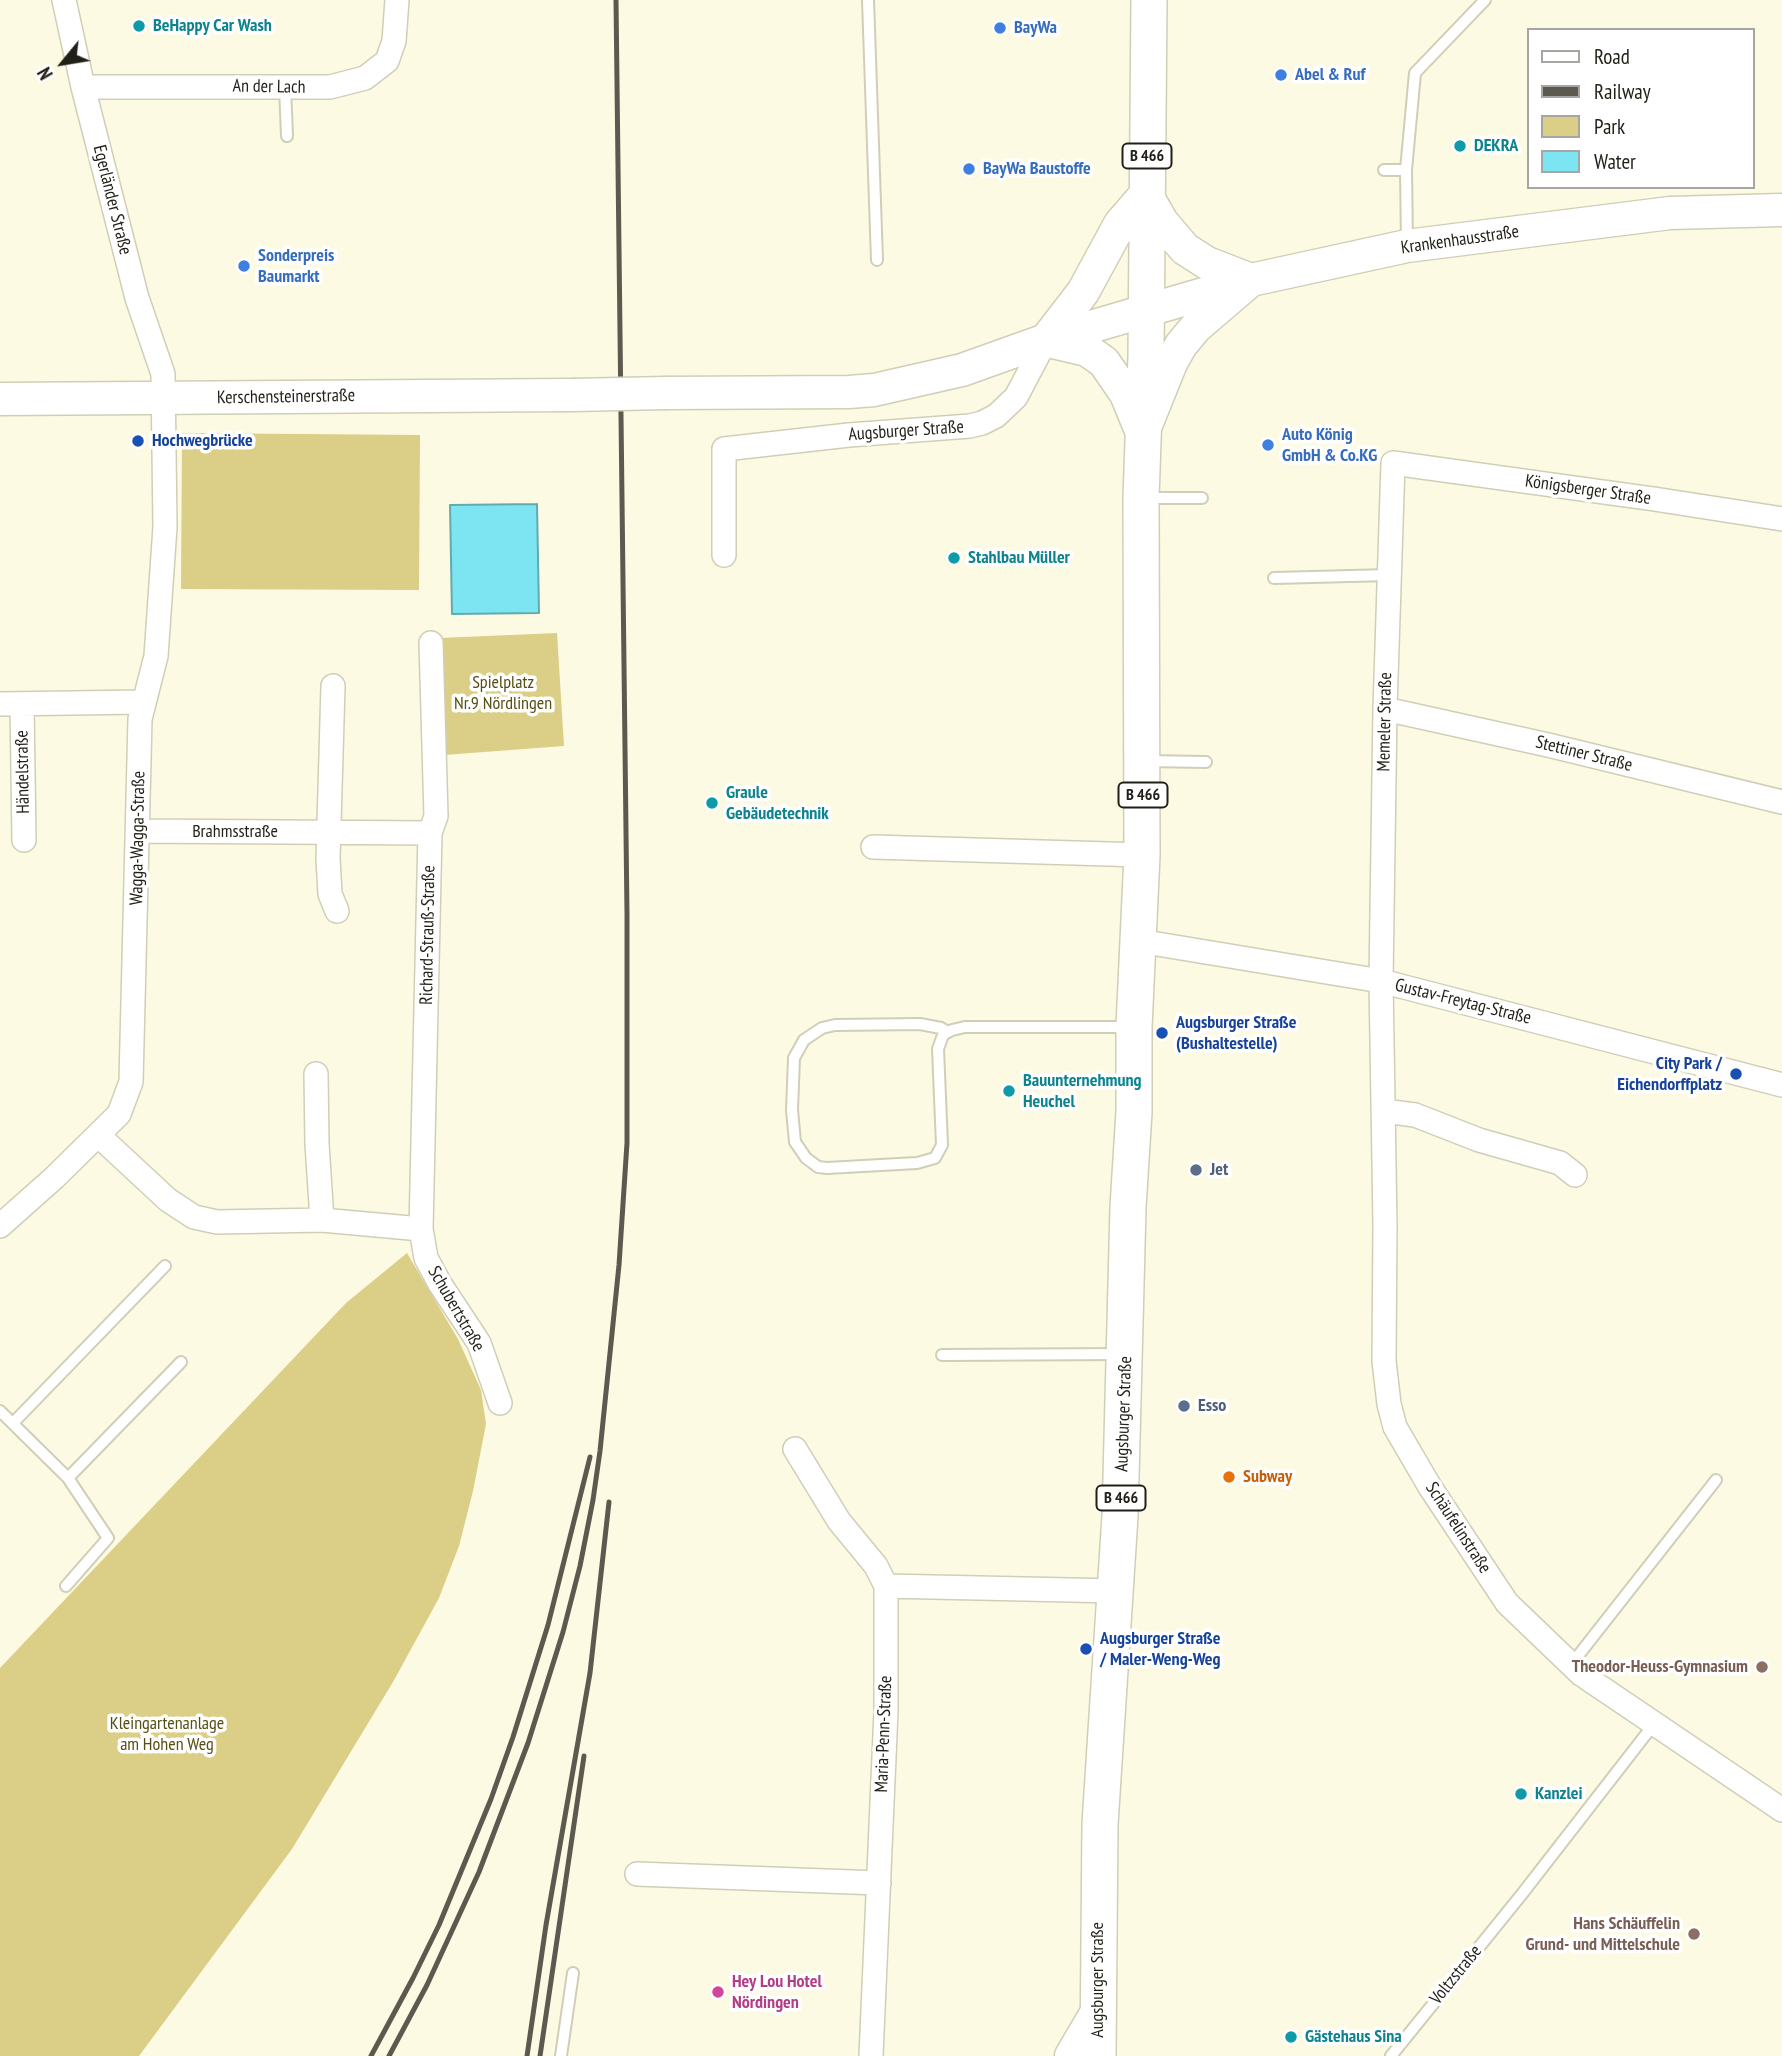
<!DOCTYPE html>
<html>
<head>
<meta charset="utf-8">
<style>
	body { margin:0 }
	#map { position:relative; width:1782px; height:2056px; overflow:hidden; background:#fdfae3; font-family:"PT Sans Narrow",sans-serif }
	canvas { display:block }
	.legend { position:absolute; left:1527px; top:28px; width:228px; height:161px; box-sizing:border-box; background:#fff; border:2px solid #a6a5a2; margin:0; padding:9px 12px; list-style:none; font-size:21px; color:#211f17 }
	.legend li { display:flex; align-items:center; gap:14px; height:35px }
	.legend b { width:35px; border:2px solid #a6a5a2 }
	.north { position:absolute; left:28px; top:28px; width:70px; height:70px; -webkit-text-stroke:5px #fff; paint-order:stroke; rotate:240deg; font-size:19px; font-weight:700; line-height:28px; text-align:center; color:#211f17 }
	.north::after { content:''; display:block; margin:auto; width:24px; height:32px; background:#211f17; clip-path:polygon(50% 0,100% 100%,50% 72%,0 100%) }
</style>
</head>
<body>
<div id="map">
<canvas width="1782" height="2056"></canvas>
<ul class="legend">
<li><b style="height:9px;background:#fff"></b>Road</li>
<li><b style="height:9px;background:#5c5a4e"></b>Railway</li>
<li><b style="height:19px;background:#dbce86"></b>Park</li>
<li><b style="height:19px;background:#7de5f2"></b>Water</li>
</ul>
<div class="north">N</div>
</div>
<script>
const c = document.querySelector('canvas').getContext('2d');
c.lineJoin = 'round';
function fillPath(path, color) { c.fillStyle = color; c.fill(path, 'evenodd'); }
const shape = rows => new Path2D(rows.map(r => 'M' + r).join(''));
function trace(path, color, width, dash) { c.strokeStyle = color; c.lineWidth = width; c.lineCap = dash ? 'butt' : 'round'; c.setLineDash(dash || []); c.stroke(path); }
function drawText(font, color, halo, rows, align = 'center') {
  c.font = font + ' "PT Sans Narrow",sans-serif'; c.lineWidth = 7; c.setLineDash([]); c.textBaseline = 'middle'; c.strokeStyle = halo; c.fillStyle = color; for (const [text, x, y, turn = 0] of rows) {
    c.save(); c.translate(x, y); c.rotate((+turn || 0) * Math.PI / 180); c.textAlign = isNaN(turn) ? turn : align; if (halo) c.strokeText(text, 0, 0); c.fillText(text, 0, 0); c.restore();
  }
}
const green = shape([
	[182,433,420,435,419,590,181,589],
	[557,633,564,746,444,755,440,638],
	[407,1253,458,1339,481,1390,486,1424,473,1491,459,1546,439,1598,393,1682,292,1849,139,2056,0,2056,0,1668,346,1303]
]);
const water = shape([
	[537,504,539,613,452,614,450,505,537,504]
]);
const lane = shape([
	[868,0,877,260],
	[285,87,287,136],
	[1384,170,1406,170,1407,243],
	[1406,170,1415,73,1485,0],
	[1147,498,1202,498],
	[1274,578,1389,575],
	[1146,761,1206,762],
	[948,1032,941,1028,920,1024,835,1025,822,1028,804,1040,794,1058,792,1110,795,1142,806,1158,818,1167,827,1168,917,1163,935,1158,942,1145,938,1049,943,1035,948,1032,952,1030,965,1027,1130,1027],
	[942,1355,1121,1354],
	[0,1411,68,1478,108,1538,66,1586],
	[13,1423,165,1266],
	[68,1478,181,1362],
	[1570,1666,1716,1480],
	[561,2056,573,1973],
	[1391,2056,1522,1894,1654,1724]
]);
const street = shape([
	[83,87,330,87,365,78,387,61,394,41,397,0],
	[1782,519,1654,499,1393,463,1385,709,1381,981,1385,1225,1384,1361,1389,1404,1395,1427,1430,1487,1507,1603,1581,1674,1782,1810],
	[724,555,724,449,849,435,970,426,982,423,996,416,1016,397,1046,340],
	[333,686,328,858,330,894,337,911],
	[0,704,143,702],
	[22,704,24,840],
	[1385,709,1548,745,1782,802],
	[139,831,430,833],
	[873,847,1142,855],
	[1139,941,1381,981,1782,1085],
	[316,1074,317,1144,322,1220],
	[1384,1111,1415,1115,1479,1140,1560,1163,1575,1175],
	[98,1135,168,1200,194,1217,217,1222,322,1220,421,1229,426,1258,440,1284,479,1343,500,1403],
	[0,1226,54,1178,119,1114,131,1082,140,719,156,656,165,527,163,374,137,298,83,87,64,0],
	[421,1229,430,833,436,816,431,643],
	[795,1449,839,1521,876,1566,886,1586,886,1711,871,2056],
	[886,1586,1116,1591],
	[637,1874,879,1883]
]);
const secondary = shape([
	[1046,340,1083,292,1120,224,1146,194,1162,222,1185,249,1207,263,1251,280,1196,327,1181,345,1171,363,1146,425],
	[1048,341,1087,350,1104,362,1126,394,1142,433],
	[666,393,849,392,874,390,962,370,1046,340,1251,280,1407,246,1670,213,1782,210],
	[0,399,572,395],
	[1071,2056,1097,2012]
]);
const primary = shape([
	[1098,2056,1100,1824,1120,1516,1128,1207,1134,1112,1134,1027,1142,855,1141,498,1146,356,1149,0]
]);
const rail = shape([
	[371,2056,413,1978,439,1925,491,1799,513,1737,548,1625,590,1457],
	[389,2056,427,1985,479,1872,528,1743,563,1632,580,1566,593,1500,600,1451,619,1265,627,1143,627,914,616,0],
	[527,2056,546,1925,590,1673,609,1502],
	[540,2056,584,1756]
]);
const secondaryBridge = shape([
	[572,395,666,393]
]);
const markers = [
	[139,26,7,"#0f9aa8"],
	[1000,28,7,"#3f7fe0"],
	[1281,75,7,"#3f7fe0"],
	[1460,146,7,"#0f9aa8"],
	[969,169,7,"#3f7fe0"],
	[244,266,7,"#3f7fe0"],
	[138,441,7,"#1a4fb4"],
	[1268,445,7,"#3f7fe0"],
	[954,558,7,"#0f9aa8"],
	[712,803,7,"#0f9aa8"],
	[1162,1033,7,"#1a4fb4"],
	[1736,1074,7,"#1a4fb4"],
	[1009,1091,7,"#0f9aa8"],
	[1196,1170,7,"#5c6f8a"],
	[1184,1406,7,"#5c6f8a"],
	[1229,1477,7,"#e8710a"],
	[1086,1649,7,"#1a4fb4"],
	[1762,1667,7,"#8d6e63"],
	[1521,1794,7,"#0f9aa8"],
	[1694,1934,7,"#8d6e63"],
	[718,1992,7,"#d1479c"],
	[1291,2037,7,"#0f9aa8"]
];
const shields = [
	[1147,156,49],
	[1143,795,49],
	[1121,1498,49]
];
const shieldNames = [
	["B 466",1147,156],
	["B 466",1143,795],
	["B 466",1121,1498]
];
const cultureNames = [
	["BeHappy Car Wash",153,26],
	["DEKRA",1474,146],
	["Stahlbau Müller",968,558],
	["Graule",726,793],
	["Gebäudetechnik",726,814],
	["Bauunternehmung",1023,1081],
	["Heuchel",1023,1102],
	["Kanzlei",1535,1794],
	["Gästehaus Sina",1305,2037]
];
const shopNames = [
	["BayWa",1014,28],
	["Abel & Ruf",1295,75],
	["BayWa Baustoffe",983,169],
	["Sonderpreis",258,256],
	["Baumarkt",258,277],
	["Auto König",1282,435],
	["GmbH & Co.KG",1282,456]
];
const streetNames = [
	["An der Lach",269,87,1],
	["Egerländer Straße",112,200,76],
	["Krankenhausstraße",1460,240,-8],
	["Kerschensteinerstraße",286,397,-1],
	["Augsburger Straße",906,431,-4],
	["Königsberger Straße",1588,490,8],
	["Memeler Straße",1385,722,-89],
	["Stettiner Straße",1584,754,14],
	["Händelstraße",23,772,-91],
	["Brahmsstraße",235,832],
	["Wagga-Wagga-Straße",138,838,-89],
	["Richard-Strauß-Straße",428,935,-89],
	["Gustav-Freytag-Straße",1463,1002,14],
	["Schubertstraße",456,1309,60],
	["Augsburger Straße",1124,1414,-88],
	["Schäufelinstraße",1458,1528,57],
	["Maria-Penn-Straße",884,1734,-88],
	["Voltzstraße",1456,1975,-51],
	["Augsburger Straße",1098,1980,-90]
];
const transitNames = [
	["Hochwegbrücke",152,441],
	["Augsburger Straße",1176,1023],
	["(Bushaltestelle)",1176,1044],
	["City Park /",1722,1064,"right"],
	["Eichendorffplatz",1722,1085,"right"],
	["Augsburger Straße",1100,1639],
	["/ Maler-Weng-Weg",1100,1660]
];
const parkNames = [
	["Spielplatz",503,683],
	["Nr.9 Nördlingen",503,704],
	["Kleingartenanlage",167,1724],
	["am Hohen Weg",167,1745]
];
const serviceNames = [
	["Jet",1210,1170],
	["Esso",1198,1406]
];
const foodNames = [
	["Subway",1243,1477]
];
const educationNames = [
	["Theodor-Heuss-Gymnasium",1748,1667],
	["Hans Schäuffelin",1680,1924],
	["Grund- und Mittelschule",1680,1945]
];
const hotelNames = [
	["Hey Lou Hotel",732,1982],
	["Nördingen",732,2003]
];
fillPath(green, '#dbce86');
fillPath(water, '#7de5f2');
trace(water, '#61aab0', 2);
trace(lane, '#d1ceb8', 14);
trace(street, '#d1ceb8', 26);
trace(secondary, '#d1ceb8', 35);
trace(primary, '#d1ceb8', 38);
trace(lane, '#fff', 10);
trace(street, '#fff', 23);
trace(secondary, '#fff', 32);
trace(primary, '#fff', 35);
trace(rail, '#5c5a4e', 5);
trace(secondaryBridge, '#d1ceb8', 35, []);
trace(secondaryBridge, '#fff', 32);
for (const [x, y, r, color] of markers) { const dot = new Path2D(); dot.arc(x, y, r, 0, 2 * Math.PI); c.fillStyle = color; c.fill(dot); trace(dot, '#fff', 2.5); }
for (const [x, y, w] of shields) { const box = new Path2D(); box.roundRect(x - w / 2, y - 12.5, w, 25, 5); c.fillStyle = '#fff'; c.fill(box); trace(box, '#211f17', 2); }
drawText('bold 16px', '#211f17', null, shieldNames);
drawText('bold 18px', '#0d838f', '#fff', cultureNames, 'left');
drawText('bold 18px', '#366cbe', '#fff', shopNames, 'left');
drawText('18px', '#211f17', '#fff', streetNames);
drawText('bold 18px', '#164399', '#fff', transitNames, 'left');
drawText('18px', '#574e13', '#fff', parkNames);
drawText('bold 18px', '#4e5e75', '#fff', serviceNames, 'left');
drawText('bold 18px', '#c56008', '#fff', foodNames, 'left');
drawText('bold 18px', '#785e54', '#fff', educationNames, 'right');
drawText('bold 18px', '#b23c85', '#fff', hotelNames, 'left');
</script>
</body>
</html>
